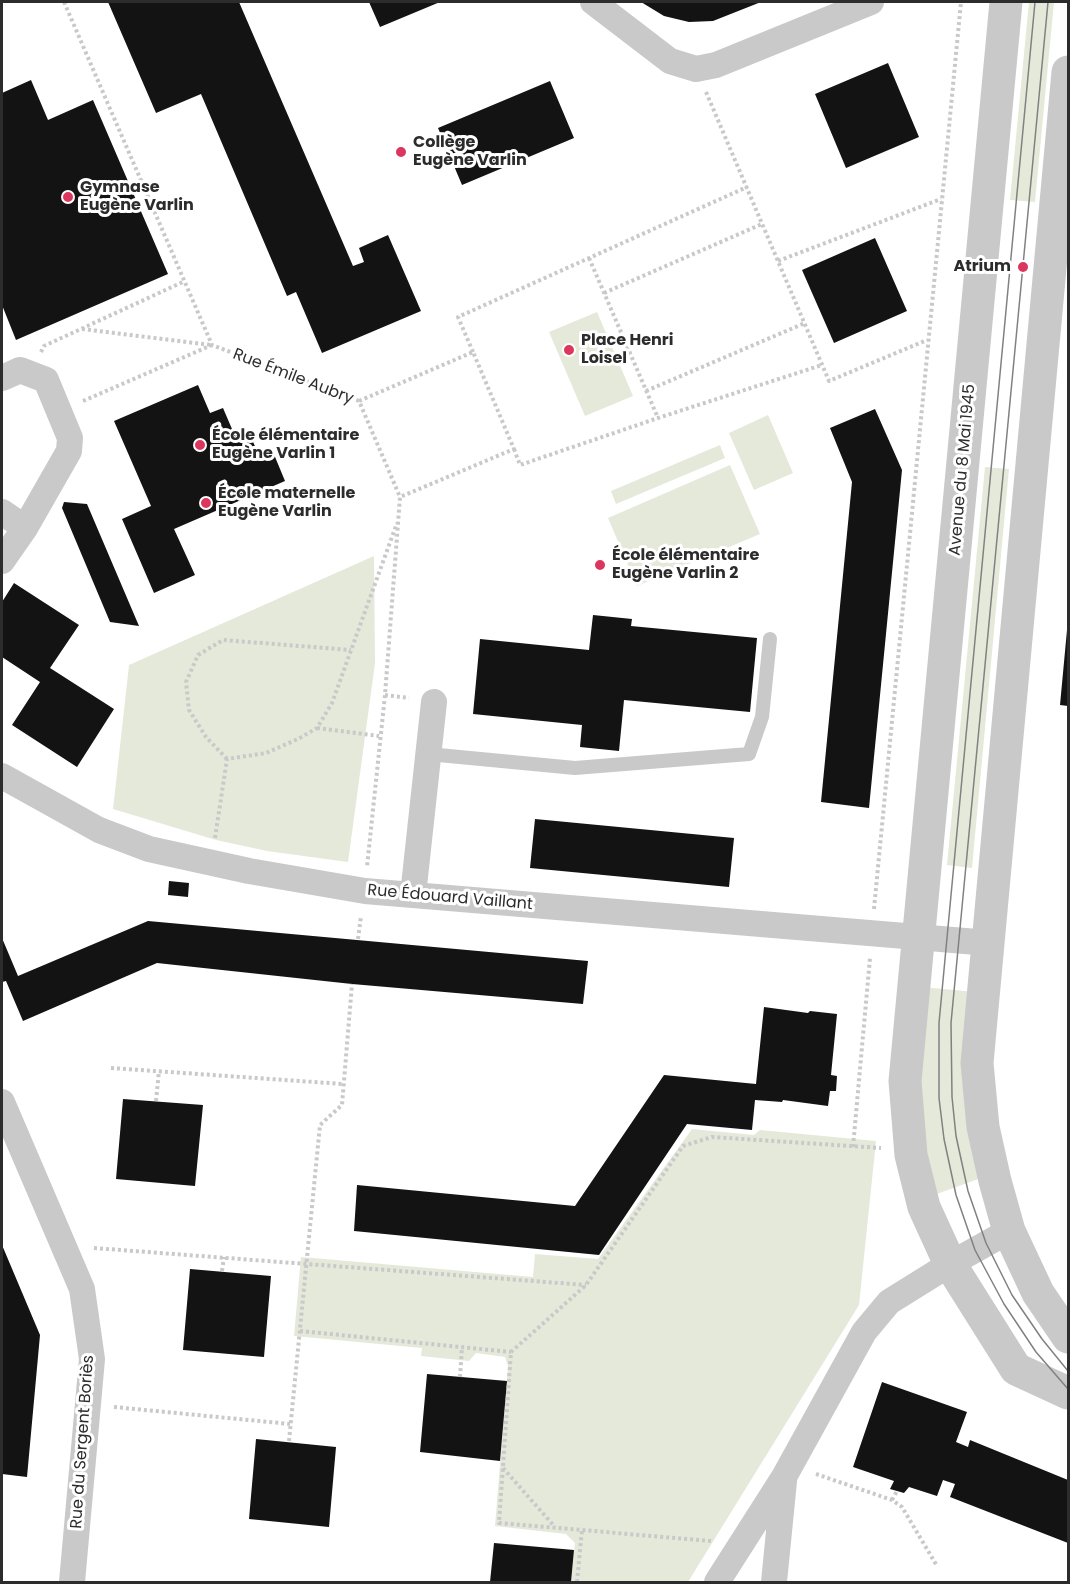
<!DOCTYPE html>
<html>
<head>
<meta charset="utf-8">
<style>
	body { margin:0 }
	#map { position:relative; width:1070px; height:1584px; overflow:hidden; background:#fff; font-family:Poppins,sans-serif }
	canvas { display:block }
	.frame { position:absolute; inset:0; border:3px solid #2c2c2c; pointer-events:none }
</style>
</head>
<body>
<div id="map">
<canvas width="1070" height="1584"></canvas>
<div class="frame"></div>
</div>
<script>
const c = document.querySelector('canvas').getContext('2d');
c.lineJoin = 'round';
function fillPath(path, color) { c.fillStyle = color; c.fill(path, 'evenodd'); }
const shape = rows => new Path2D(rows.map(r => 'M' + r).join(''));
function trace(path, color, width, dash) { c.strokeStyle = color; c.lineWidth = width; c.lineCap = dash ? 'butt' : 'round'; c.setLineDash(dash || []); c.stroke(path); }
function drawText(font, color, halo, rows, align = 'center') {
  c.font = font + ' Poppins,sans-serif'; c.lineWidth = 6; c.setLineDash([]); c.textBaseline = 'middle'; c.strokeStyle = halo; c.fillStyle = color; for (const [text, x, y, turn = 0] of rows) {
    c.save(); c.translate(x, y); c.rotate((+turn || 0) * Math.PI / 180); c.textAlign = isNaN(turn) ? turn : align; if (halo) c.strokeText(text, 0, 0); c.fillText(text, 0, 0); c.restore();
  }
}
const green = shape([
	[1029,2,1054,2,1035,202,1010,200],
	[597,312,633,396,585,416,549,332],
	[768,415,793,473,754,490,729,433],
	[720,445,725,458,616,504,611,491],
	[730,465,760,534,637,586,608,518],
	[985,467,1009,469,972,868,947,865],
	[374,556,375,663,348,862,267,851,216,840,113,809,129,665],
	[922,987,975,992,984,1177,931,1196,920,1156],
	[692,1129,754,1135,760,1130,876,1141,859,1305,688,1582,571,1582,575,1543,566,1534,495,1526,508,1366,505,1357,476,1353,469,1361,421,1356,422,1348,294,1336,301,1257,533,1277,535,1254,598,1259]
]);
const building = shape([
	[108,2,239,2,353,266,364,262,359,248,388,235,421,311,322,353,296,292,287,296,201,94,156,113],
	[369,2,440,2,380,27],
	[641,2,761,2,713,21,689,22,664,16],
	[888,63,919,137,846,168,815,94],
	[31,80,48,120,93,100,168,274,16,340,2,305,2,93],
	[550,81,574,138,462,185,438,128],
	[875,238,907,311,834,343,802,270],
	[198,385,210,413,223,408,235,436,248,430,260,458,273,452,285,481,174,529,195,575,154,593,122,519,151,506,114,421],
	[875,409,902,470,869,808,821,802,852,482,830,428],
	[64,502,87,504,139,626,110,622,62,508],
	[14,583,79,625,50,668,114,709,77,767,12,725,40,682,2,657,2,602],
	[593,615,632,619,631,626,757,638,750,712,624,700,619,751,580,747,582,725,473,714,480,639,589,650],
	[1067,630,1068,630,1068,706,1060,705],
	[535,819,734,838,729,887,530,868],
	[169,881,189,883,188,897,168,895],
	[148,921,588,961,583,1004,352,984,157,963,23,1021,6,981,2,982,2,938,18,976],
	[764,1007,808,1013,810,1011,837,1014,831,1075,837,1076,836,1091,830,1091,828,1106,783,1100,782,1102,755,1100,752,1130,687,1124,599,1255,354,1231,357,1185,575,1206,664,1075,756,1084],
	[123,1099,203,1105,195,1186,116,1179],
	[2,1245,40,1335,27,1477,2,1474],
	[190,1269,271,1276,264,1357,183,1350],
	[427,1374,507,1381,500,1461,420,1452],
	[882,1382,967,1412,956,1442,968,1447,970,1440,1068,1480,1068,1543,950,1497,955,1484,943,1480,937,1496,909,1487,904,1493,890,1489,894,1481,853,1467],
	[256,1439,336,1447,329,1527,249,1519],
	[494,1543,574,1550,571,1582,490,1582]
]);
const path = shape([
	[64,2,212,345,359,401,400,497,385,695,367,867],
	[706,92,829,381,927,340],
	[589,258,658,418],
	[778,261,941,199],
	[604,293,762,224],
	[82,329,211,345],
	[41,352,44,346,185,281],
	[473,352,458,317,747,187],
	[646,391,805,323],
	[83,401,212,345],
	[359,401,473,352,514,449,400,497],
	[514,449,520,465,658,418,822,365],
	[385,695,409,698],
	[317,728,379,736],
	[227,759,206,737,189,710,186,682,198,655,223,640,351,650],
	[215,838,227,759,266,753,298,739,317,728,332,703,397,523],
	[874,909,961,2],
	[358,939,361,916],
	[111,1068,343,1084],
	[156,1101,159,1071],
	[853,1147,870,958],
	[94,1248,586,1285],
	[222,1271,224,1257],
	[300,1331,511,1352],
	[460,1377,462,1347],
	[114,1407,290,1424],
	[289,1441,320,1125,342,1105,352,984],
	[503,1468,555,1527],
	[816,1474,892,1500,902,1507,937,1566],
	[892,1500,897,1491],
	[711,1541,499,1523,511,1352,586,1285,683,1146,712,1137,881,1148],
	[577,1582,582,1530]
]);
const service = shape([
	[428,754,575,768,749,754,762,717,770,639]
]);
const minor = shape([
	[593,2,670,61,696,69,716,65,871,2],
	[2,378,20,370,46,380,70,438,69,451,25,528,2,561],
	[2,512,25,528],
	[2,776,99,830,149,849,249,871,365,891,989,943],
	[413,895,434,702],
	[2,1102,82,1289,92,1359,72,1582],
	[717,1582,784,1477,864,1332,889,1302,950,1264,1009,1231],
	[774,1582,784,1481]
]);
const tertiary = shape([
	[1006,2,905,1081,911,1155,924,1207,950,1264,1016,1369,1068,1393],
	[1068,72,977,1063,983,1127,995,1181,1009,1231,1038,1293,1068,1337]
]);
const tram = shape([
	[1035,2,939,1023,939,1098,944,1139,956,1195,975,1250,1004,1304,1036,1352,1068,1389],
	[1048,2,951,1023,952,1097,956,1136,968,1191,986,1243,1012,1295,1042,1339,1068,1371]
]);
const markers = [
	[401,152,6,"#db365e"],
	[68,197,6,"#db365e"],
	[1023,267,6,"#db365e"],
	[569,350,6,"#db365e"],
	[200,445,6,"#db365e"],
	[206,503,6,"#db365e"],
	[600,565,6,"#db365e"]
];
const poiNames = [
	["Collège",413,143],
	["Eugène Varlin",413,161],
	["Gymnase",80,188],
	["Eugène Varlin",80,206],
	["Atrium",1011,267,"right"],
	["Place Henri",581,341],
	["Loisel",581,359],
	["École élémentaire",212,436],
	["Eugène Varlin 1",212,454],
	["École maternelle",218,494],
	["Eugène Varlin",218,512],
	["École élémentaire",612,556],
	["Eugène Varlin 2",612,574]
];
const streetNames = [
	["Rue Émile Aubry",293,377,21],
	["Avenue du 8 Mai 1945",963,470,-85],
	["Rue Édouard Vaillant",450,898,5],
	["Rue du Sergent Boriès",83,1442,-86]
];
fillPath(green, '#e5e9da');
fillPath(building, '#131313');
trace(path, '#c9c9c9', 4, [3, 3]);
trace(service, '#c9c9c9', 14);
trace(minor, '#c9c9c9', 26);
trace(tertiary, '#c9c9c9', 33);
trace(tram, '#818181', 1.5);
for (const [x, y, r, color] of markers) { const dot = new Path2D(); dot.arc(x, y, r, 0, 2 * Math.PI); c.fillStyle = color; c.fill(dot); trace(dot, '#fff', 2); }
drawText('bold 16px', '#2c2c2c', '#fff', poiNames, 'left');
drawText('16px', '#2c2c2c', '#fff', streetNames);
</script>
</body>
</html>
